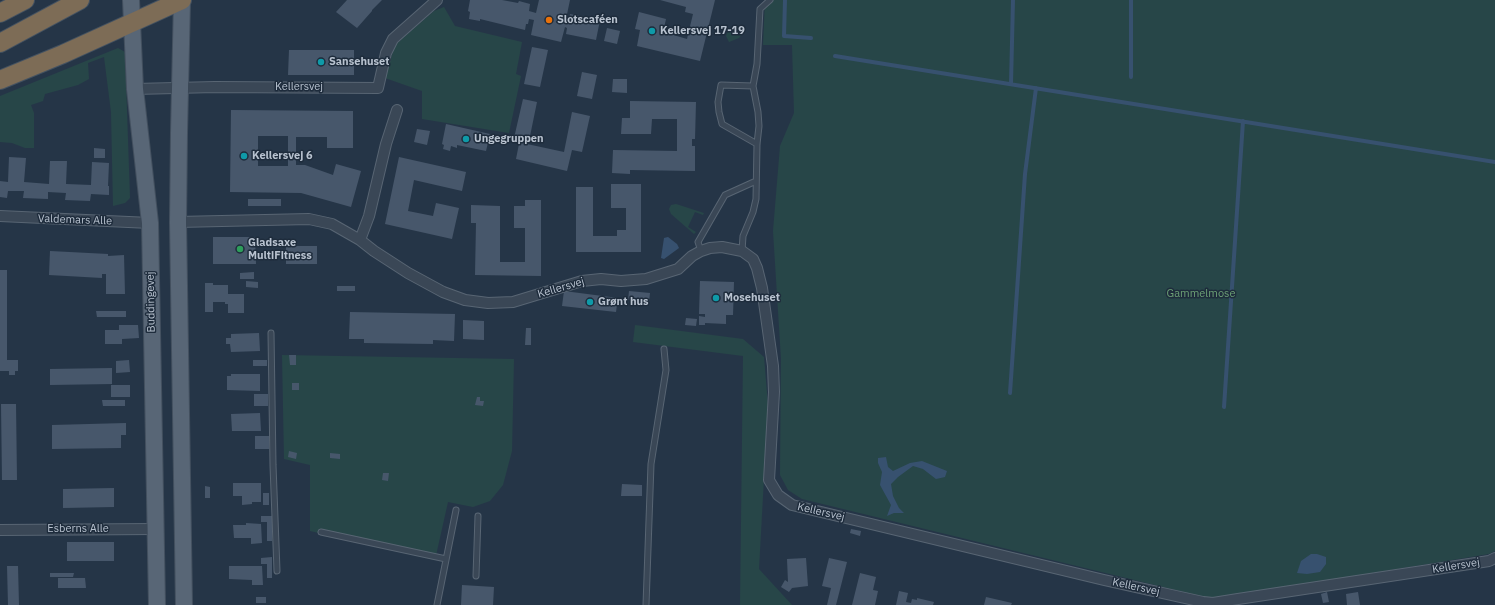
<!DOCTYPE html>
<html>
<head>
<meta charset="utf-8">
<style>
	body { margin:0 }
	canvas { display:block; background:#253547 }
</style>
</head>
<body>
<canvas width="1495" height="605"></canvas>
<script>
const c = document.querySelector('canvas').getContext('2d');
c.lineJoin = 'round';
function fillPath(path, color) { c.fillStyle = color; c.fill(path, 'evenodd'); }
const shape = rows => new Path2D(rows.map(r => 'M' + r).join(''));
function trace(path, color, width, dash) { c.strokeStyle = color; c.lineWidth = width; c.lineCap = dash ? 'butt' : 'round'; c.setLineDash(dash || []); c.stroke(path); }
function drawText(font, color, halo, rows, align = 'center') {
  c.font = font + ' "IBM Plex Sans",sans-serif'; c.lineWidth = 3; c.setLineDash([]); c.textBaseline = 'middle'; c.strokeStyle = halo; c.fillStyle = color; for (const [text, x, y, turn = 0] of rows) {
    c.save(); c.translate(x, y); c.rotate((+turn || 0) * Math.PI / 180); c.textAlign = isNaN(turn) ? turn : align; if (halo) c.strokeText(text, 0, 0); c.fillText(text, 0, 0); c.restore();
  }
}
const green = shape([
	[765,0,1495,0,1495,551,1489,554,1226,597,1208,598,802,499,788,490,780,475,781,359,773,231,780,146,794,113,792,45,763,45],
	[444,7,455,26,522,42,516,74,521,76,509,133,422,119,422,91,385,78,395,45,434,11],
	[742,25,745,31,739,38,729,42,726,36,728,31],
	[118,48,125,52,130,198,125,203,113,206,111,112,104,57,88,63,89,79,78,85,45,94,43,101,31,105,34,113,34,148,25,148,12,143,0,142,0,96],
	[676,204,704,213,703,215,695,212,688,227,696,232,694,234,671,214,669,209,671,205],
	[635,325,743,339,764,357,768,405,759,569,792,605,740,605,743,356,633,342],
	[282,355,514,359,512,451,503,485,490,501,473,507,448,502,435,560,310,531,310,465,284,459]
]);
const water = shape([
	[668,237,677,244,679,248,664,259,661,258,664,238],
	[886,457,888,467,893,471,910,463,922,461,947,471,945,477,936,479,923,469,913,466,898,477,891,484,893,496,899,508,904,513,894,513,887,516,891,505,880,485,882,472,878,463,878,458],
	[1311,554,1317,554,1326,557,1326,564,1320,572,1307,574,1297,573,1301,561]
]);
const stream = shape([
	[785,0,784,36,811,38],
	[835,56,1495,162],
	[1131,77,1131,0],
	[1011,84,1013,0],
	[1010,393,1025,174,1036,88],
	[1224,407,1243,121]
]);
const building = shape([
	[347,0,382,0,372,10,372,11,357,28,336,12],
	[470,0,502,0,518,3,519,1,530,4,529,11,536,13,539,0,570,0,566,19,569,20,570,14,600,20,596,40,566,34,567,28,565,27,561,42,531,35,534,20,529,19,528,24,526,24,525,30,480,19,480,21,469,19,470,12,468,11],
	[660,0,715,0,700,61,637,46,640,30,635,29,639,12,666,19,663,32,687,39,693,14,685,12,686,7],
	[607,28,620,31,617,44,604,41],
	[532,47,548,50,540,87,524,84],
	[289,50,354,50,354,75,288,75],
	[582,72,597,75,592,99,577,96],
	[613,79,627,79,627,93,612,92],
	[523,99,537,102,529,141,528,141,527,144,564,152,572,112,590,116,582,152,572,150,567,171,516,159,520,139,514,138],
	[630,101,696,102,695,139,692,139,692,146,695,146,695,171,630,170,630,174,612,173,613,150,677,151,677,119,652,119,651,134,621,134,622,118,630,118],
	[231,110,353,111,353,148,327,148,327,137,296,137,296,165,305,165,333,175,336,164,361,171,351,207,301,193,230,192],
	[258,136,288,136,288,166,258,166],
	[446,124,490,134,486,151,457,145,457,148,451,146,450,151,443,149,444,145,442,144],
	[417,129,430,131,427,145,414,142],
	[94,148,105,149,105,158,94,158],
	[9,157,26,158,24,182,49,184,50,161,67,161,66,184,91,185,92,162,109,163,108,186,109,186,109,195,91,194,90,201,65,200,66,193,48,192,48,199,23,198,24,191,8,191,7,198,0,197,0,181,8,182],
	[399,157,466,172,462,191,414,180,408,211,433,216,436,203,459,208,452,239,385,224],
	[611,184,641,184,641,252,576,252,576,187,593,187,593,236,617,236,617,230,626,230,626,208,611,208],
	[248,199,281,199,281,206,248,206],
	[525,200,541,200,541,276,475,275,476,223,471,223,471,205,500,206,500,262,525,262,525,228,514,228,514,206,525,206],
	[213,237,255,237,256,264,213,264],
	[286,246,317,246,317,264,286,264],
	[50,251,108,254,108,256,124,255,125,294,106,294,106,274,102,274,102,278,49,275],
	[0,270,7,270,7,360,18,360,18,371,15,371,15,375,9,375,9,371,0,371],
	[254,272,254,279,240,279,240,273],
	[246,281,258,282,258,288,246,287],
	[700,281,734,282,733,315,726,315,726,324,705,323,705,325,699,325,699,316,705,317,705,314,699,314],
	[205,283,213,283,213,285,228,285,228,294,244,294,244,313,228,313,228,304,225,304,225,302,213,302,213,312,205,312],
	[337,286,355,286,355,291,337,291],
	[564,291,618,298,616,312,562,306],
	[629,291,650,293,649,302,628,300],
	[96,311,126,311,126,317,97,317],
	[350,312,455,314,454,341,433,340,433,344,364,343,364,339,349,339],
	[686,318,697,319,696,326,685,325],
	[463,320,484,321,484,340,463,339],
	[119,325,138,325,139,338,122,339,122,344,105,344,105,330,119,330],
	[526,328,531,328,531,345,525,345],
	[259,333,260,351,231,352,230,344,226,344,226,338,231,338,231,334],
	[289,355,296,355,296,365,290,365],
	[129,360,130,372,116,373,116,361],
	[253,360,267,360,267,366,253,366],
	[112,368,112,384,50,385,50,369],
	[231,374,260,374,260,391,227,390,227,376,231,376],
	[292,383,299,383,299,390,292,390],
	[111,385,130,385,130,397,111,397],
	[254,394,268,394,268,406,254,406],
	[477,397,480,397,480,401,484,401,483,406,475,405],
	[102,400,125,400,125,406,103,406],
	[1,404,16,404,17,480,2,480],
	[260,413,261,431,232,431,231,414],
	[126,423,126,435,121,435,121,448,52,449,52,425],
	[255,436,269,436,269,449,255,449],
	[289,451,297,453,296,459,288,457],
	[330,453,340,454,340,459,330,458],
	[383,473,389,473,388,481,382,480],
	[233,483,261,483,261,502,252,502,252,504,242,505,242,496,233,496],
	[622,484,642,485,642,496,621,496],
	[205,486,210,487,210,498,205,498],
	[114,488,114,507,63,508,63,489],
	[263,493,269,493,269,505,263,505],
	[261,516,272,516,272,541,267,541,267,522,261,522],
	[246,523,261,524,262,543,251,544,251,538,234,538,233,525,246,525],
	[851,529,861,531,860,536,850,533],
	[67,542,114,542,114,561,67,561],
	[272,557,272,578,267,578,267,564,261,564,261,558],
	[806,558,808,586,792,588,789,592,781,587,785,580,788,582,787,559],
	[829,558,847,562,836,605,827,605,831,588,822,586],
	[7,566,18,566,19,605,8,605],
	[229,566,262,566,263,585,252,585,252,580,229,579],
	[50,573,74,573,73,577,50,577],
	[860,573,876,577,873,590,878,591,875,605,852,605],
	[58,578,85,578,86,588,58,588],
	[462,585,494,587,493,605,461,605],
	[899,591,908,593,906,602,911,603,912,599,917,600,917,598,934,602,933,605,896,605],
	[1327,592,1329,602,1323,603,1321,594],
	[1358,592,1360,605,1347,605,1346,594],
	[256,597,266,597,266,603,256,603],
	[986,597,1012,603,1011,605,984,605]
]);
const lane = shape([
	[753,86,721,85,718,102,719,112,722,124,757,144],
	[701,251,698,242,725,195,756,181],
	[742,251,743,236,753,212,756,199,757,144,759,126,758,112,753,86,757,64,760,9,770,0],
	[271,333,273,465,277,571],
	[321,532,446,559],
	[476,576,478,516],
	[437,605,456,510],
	[646,605,651,464,666,370,664,349]
]);
const street = shape([
	[135,89,215,87,378,88,386,53,393,39,437,0],
	[0,216,150,223],
	[178,222,309,219,332,224,360,240,374,251,408,273,443,292,465,300,488,303,513,302,582,281,601,279,621,281,646,279,678,269,692,256,701,251,710,248,722,247,742,251,753,259,757,268,762,288,773,366,774,392,769,480,778,495,792,505,1104,580,1203,602,1213,603,1238,599,1489,561,1495,558],
	[360,240,369,216,386,144,397,110],
	[0,530,156,529]
]);
const primary = shape([
	[131,0,135,89,150,223,157,605],
	[182,0,179,133,178,222,184,605]
]);
const highway = shape([
	[0,13,25,0],
	[0,43,80,0],
	[0,80,63,54,182,0]
]);
const markers = [
	[549,20,4,"#e8710a"],
	[652,31,4,"#0f9aa8"],
	[321,62,4,"#0f9aa8"],
	[466,139,4,"#0f9aa8"],
	[244,156,4,"#0f9aa8"],
	[240,249,4,"#2e9e5b"],
	[716,298,4,"#0f9aa8"],
	[590,302,4,"#0f9aa8"]
];
const poiNames = [
	["Slotscaféen",557,20],
	["Kellersvej 17-19",660,31],
	["Sansehuset",329,62],
	["Ungegruppen",474,139],
	["Kellersvej 6",252,156],
	["Gladsaxe",248,243],
	["MultiFitness",248,256],
	["Mosehuset",724,298],
	["Grønt hus",598,302]
];
const streetNames = [
	["Kellersvej",299,87],
	["Valdemars Alle",75,220,2],
	["Kellersvej",561,288,-16],
	["Buddingevej",151,302,-91],
	["Kellersvej",821,512,13],
	["Esberns Alle",78,529],
	["Kellersvej",1456,566,-9],
	["Kellersvej",1136,587,12]
];
const parkNames = [
	["Gammelmose",1201,294]
];
fillPath(green, '#274648');
fillPath(water, '#37516f');
trace(stream, '#37516f', 4);
fillPath(building, '#47576b');
trace(lane, '#586573', 7);
trace(street, '#586573', 12);
trace(primary, '#43505f', 18);
trace(highway, '#445261', 20);
trace(lane, '#3a4756', 5);
trace(street, '#3a4756', 10);
trace(primary, '#586676', 16);
trace(highway, '#7d6c56', 18);
for (const [x, y, r, color] of markers) { const dot = new Path2D(); dot.arc(x, y, r, 0, 2 * Math.PI); c.fillStyle = color; c.fill(dot); trace(dot, '#1e2c3c', 1.5); }
drawText('bold 11px', '#b8c2cf', '#1e2c3c', poiNames, 'left');
drawText('11px', '#b8c2cf', '#1e2c3c', streetNames);
drawText('11px', '#6da276', '#1e2c3c', parkNames);
</script>
</body>
</html>
